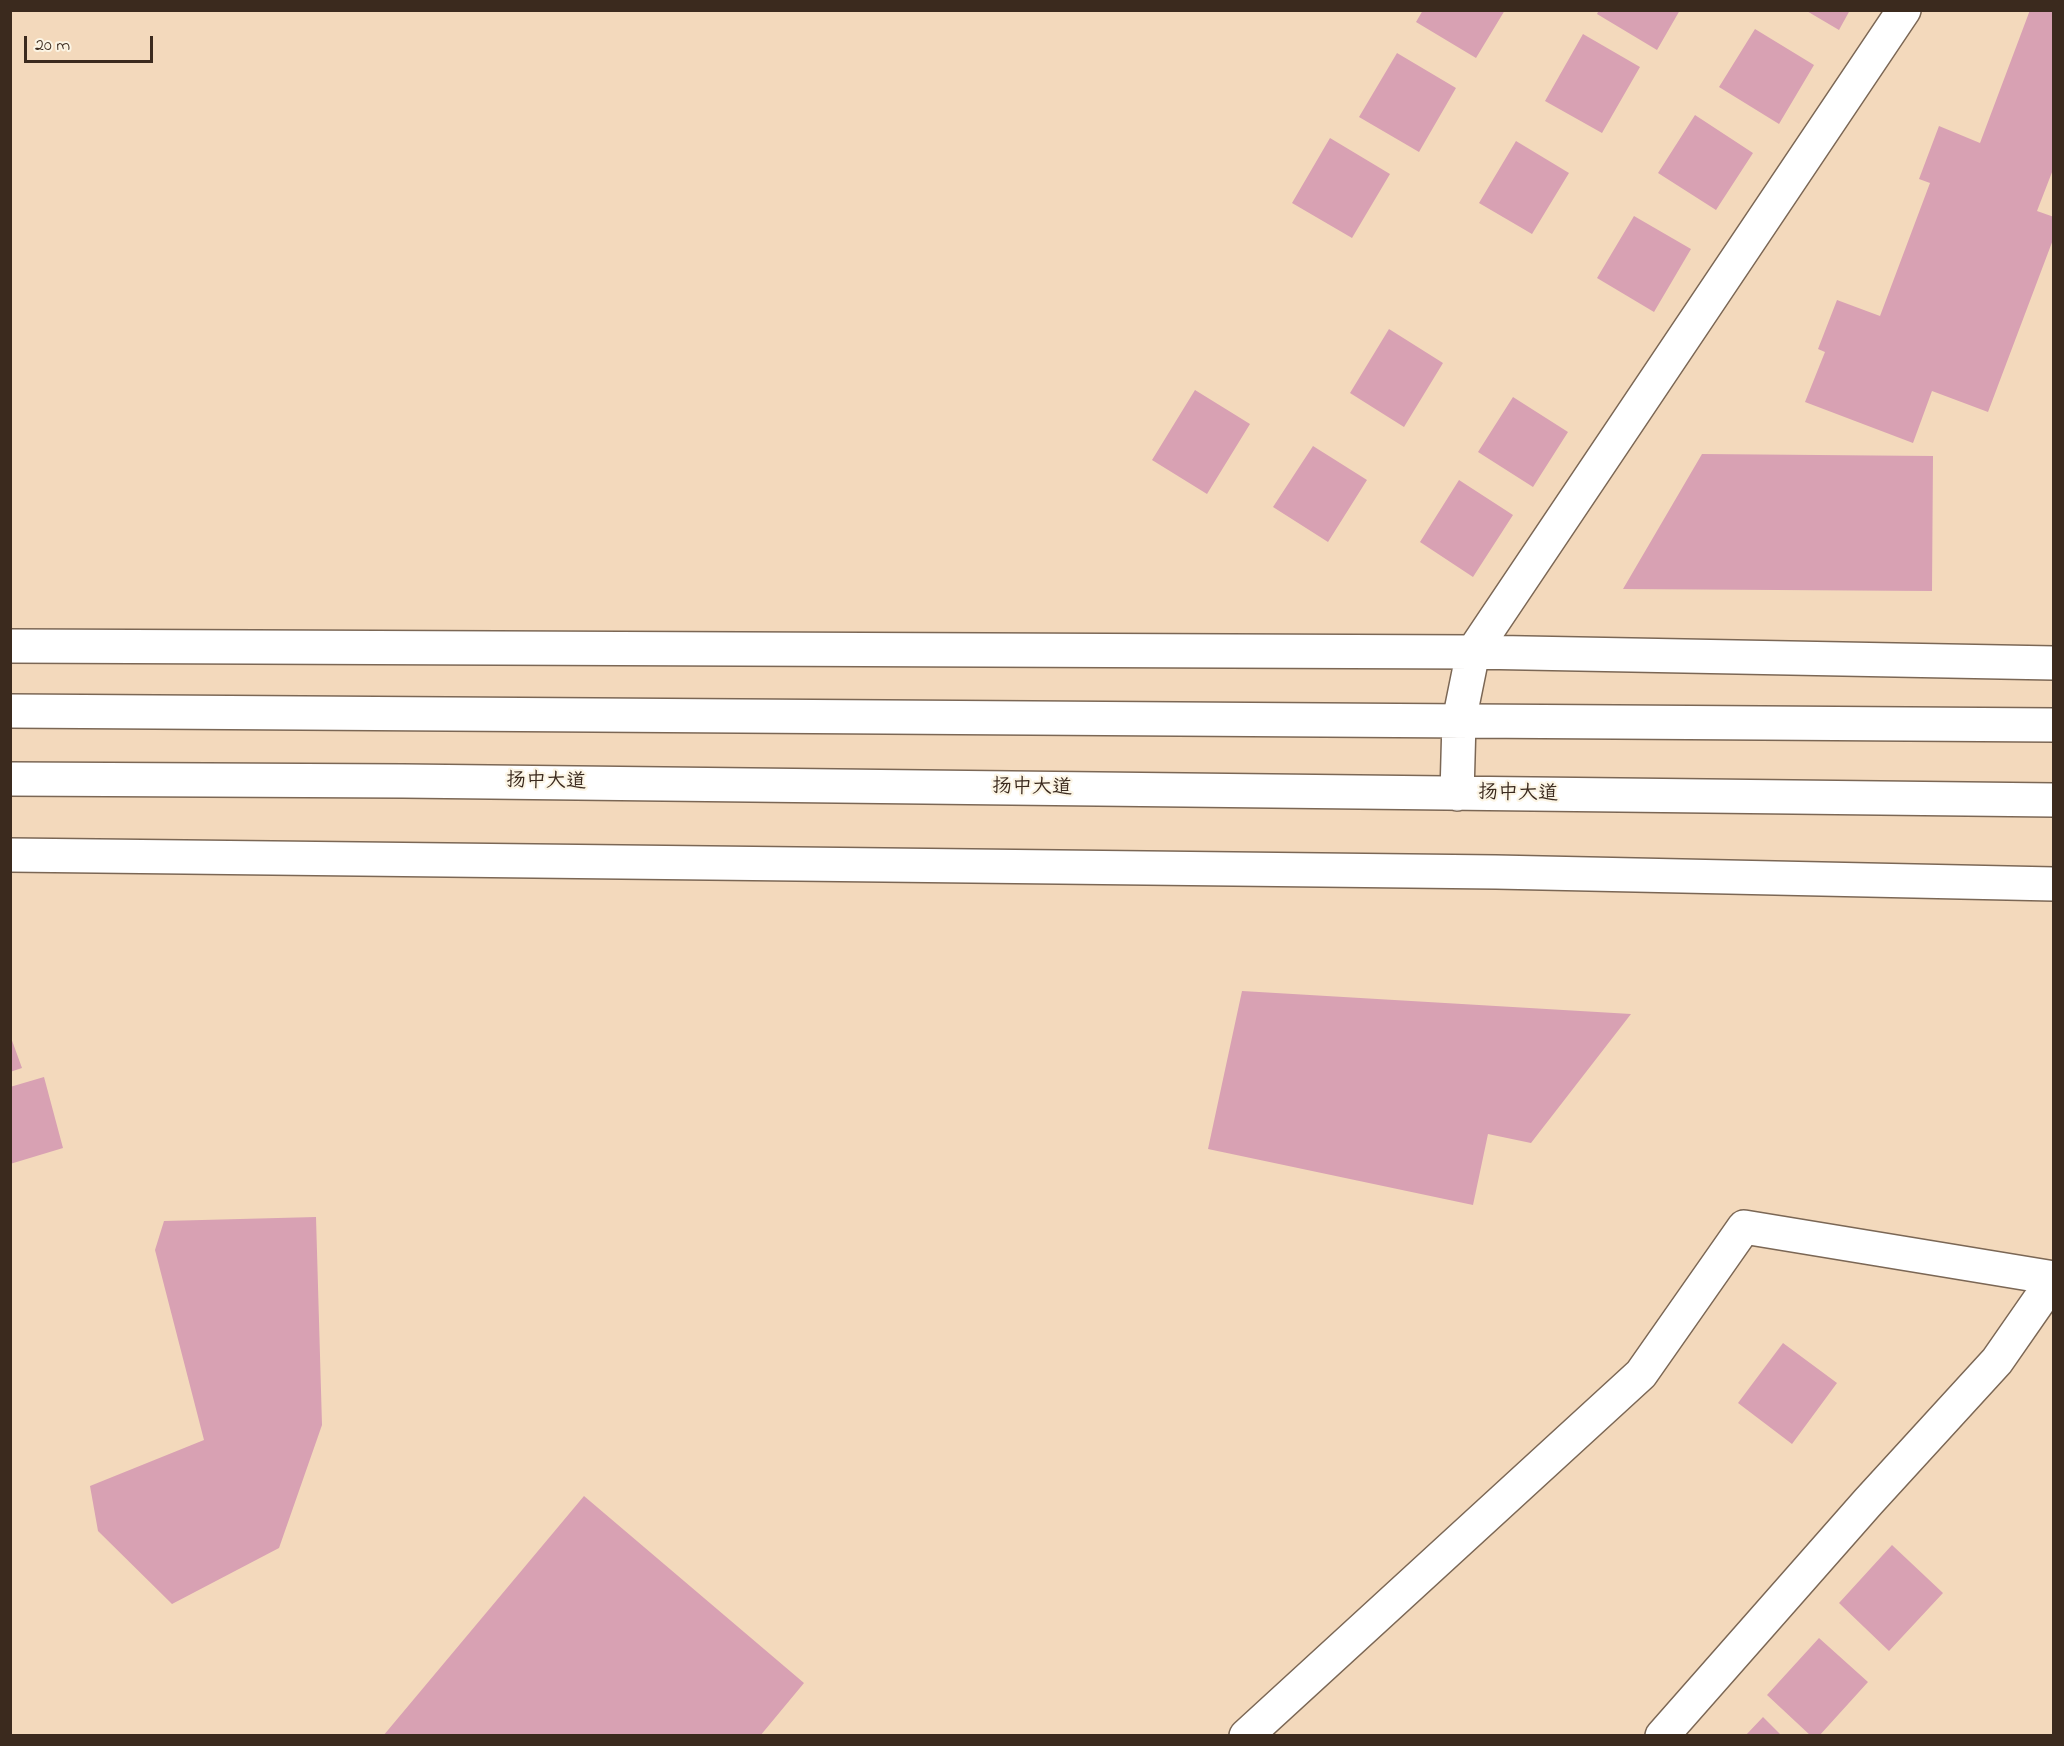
<!DOCTYPE html>
<html>
<head>
<meta charset="utf-8">
<style>
	body { margin:0 }
	#map { position:relative; width:2064px; height:1746px; overflow:hidden; background:#f3d9bc; font-family:"Indie Flower",sans-serif }
	canvas { display:block }
	.frame { position:absolute; inset:0; border:12px solid #3b2a1e; pointer-events:none }
	.scale { position:absolute; left:24px; top:36px; width:129px; height:27px; box-sizing:border-box; border:3px solid #3b2a1e; border-top:0; padding-left:8px; font-size:18px; line-height:21px; white-space:nowrap; color:#3b2a1e; -webkit-text-stroke:4px #fcf5e5; paint-order:stroke }
</style>
</head>
<body>
<div id="map">
<canvas width="2064" height="1746"></canvas>
<div class="frame"></div>
<div class="scale">20 m</div>
</div>
<script>
const c = document.querySelector('canvas').getContext('2d');
c.lineJoin = 'round';
function fillPath(path, color) { c.fillStyle = color; c.fill(path, 'evenodd'); }
const shape = rows => new Path2D(rows.map(r => 'M' + r).join(''));
function trace(path, color, width, dash) { c.strokeStyle = color; c.lineWidth = width; c.lineCap = dash ? 'butt' : 'round'; c.setLineDash(dash || []); c.stroke(path); }
function drawText(font, color, halo, rows, align = 'center') {
  c.font = font + ' "Indie Flower","LXGW WenKai TC",sans-serif'; c.lineWidth = 4.5; c.setLineDash([]); c.textBaseline = 'middle'; c.strokeStyle = halo; c.fillStyle = color; for (const [text, x, y, turn = 0] of rows) {
    c.save(); c.translate(x, y); c.rotate((+turn || 0) * Math.PI / 180); c.textAlign = isNaN(turn) ? turn : align; if (halo) c.strokeText(text, 0, 0); c.fillText(text, 0, 0); c.restore();
  }
}
const building = shape([
	[1423,10,1505,10,1476,58,1416,22],
	[1599,10,1680,10,1657,50,1597,14],
	[1805,10,1850,10,1839,30],
	[2030,10,2054,10,2054,167,2037,211,2054,217,2054,237,1988,412,1932,391,1913,443,1805,402,1825,352,1818,349,1837,300,1880,316,1930,183,1919,179,1939,126,1980,143],
	[1755,29,1814,65,1779,124,1719,87],
	[1583,34,1640,67,1602,133,1545,101],
	[1397,53,1456,88,1419,152,1359,117],
	[1695,115,1753,153,1716,210,1658,173],
	[1330,138,1390,174,1352,238,1292,203],
	[1516,141,1569,173,1532,234,1479,203],
	[1634,216,1691,249,1654,312,1597,278],
	[1389,329,1443,363,1404,427,1350,393],
	[1195,390,1250,424,1207,494,1152,460],
	[1513,397,1568,432,1533,487,1478,452],
	[1313,446,1367,480,1328,542,1273,507],
	[1702,454,1933,456,1932,591,1623,589],
	[1459,480,1513,515,1473,577,1420,542],
	[1242,991,1631,1014,1531,1143,1488,1134,1473,1205,1208,1149],
	[10,1035,22,1068,10,1072],
	[44,1077,63,1148,10,1164,10,1087],
	[316,1217,322,1425,279,1548,172,1604,98,1531,90,1486,204,1440,155,1250,164,1221],
	[1783,1343,1837,1383,1792,1444,1738,1403],
	[584,1496,804,1683,760,1736,383,1736],
	[1892,1545,1943,1593,1889,1651,1839,1603],
	[1819,1638,1868,1682,1819,1736,1811,1736,1767,1695],
	[1763,1717,1782,1736,1745,1736]
]);
const minor = shape([
	[10,646,1473,652,2054,663],
	[1459,721,1473,652,1904,10],
	[10,855,1496,872,2054,884],
	[1246,1736,1641,1374,1744,1227,2054,1278],
	[1662,1736,1868,1502,1997,1361,2054,1279]
]);
const major = shape([
	[10,711,2054,725],
	[10,779,403,781,2054,800],
	[1457,794,1459,721]
]);
const streetNames = [
	["扬中大道",546,783,1],
	["扬中大道",1032,789,1],
	["扬中大道",1518,795,1]
];
fillPath(building, '#d8a1b3');
trace(minor, '#7b6755', 36);
trace(major, '#7b6755', 36);
trace(minor, '#fff', 33);
trace(major, '#fff', 33);
drawText('20px', '#3b2a1e', '#fcf5e5', streetNames);
</script>
</body>
</html>
